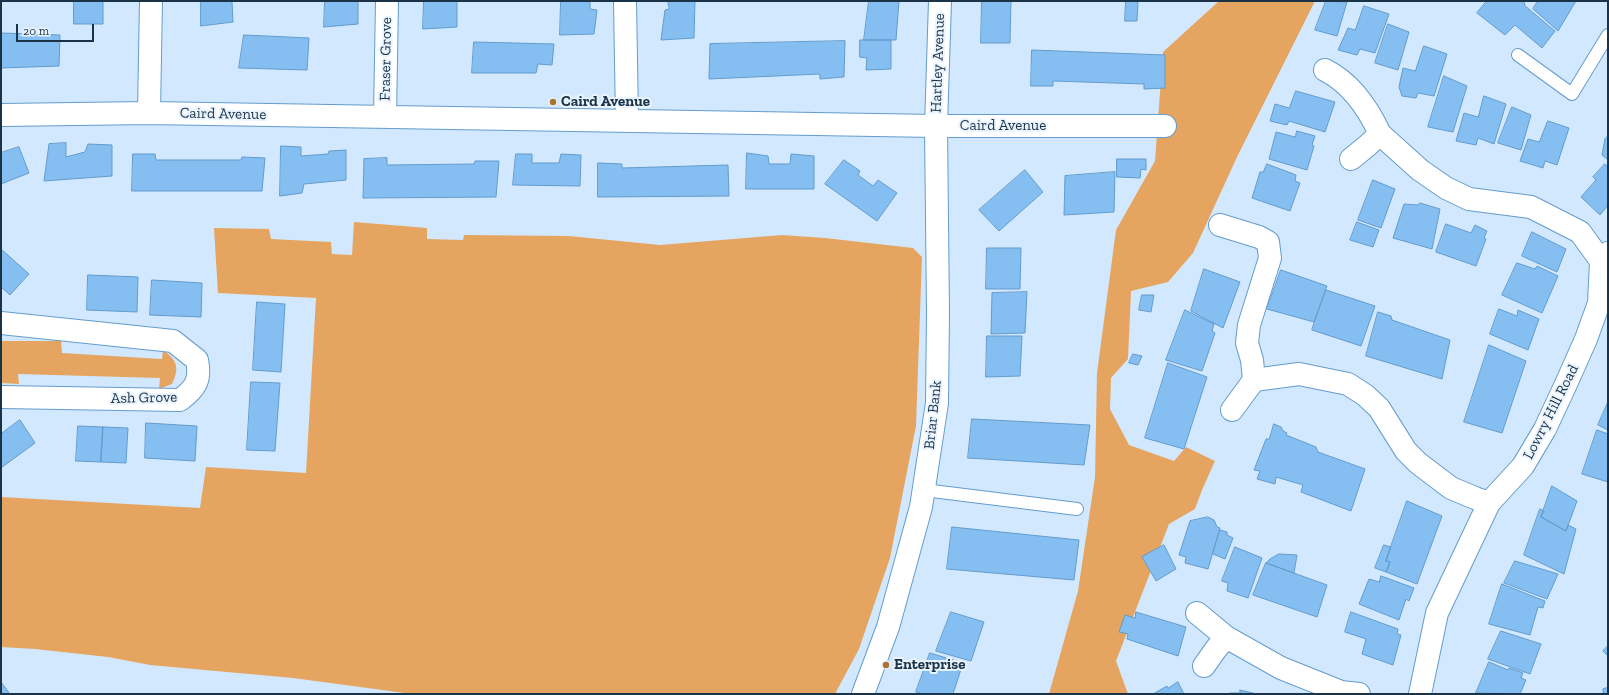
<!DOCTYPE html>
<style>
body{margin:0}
#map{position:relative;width:1609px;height:695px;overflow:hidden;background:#d2e8fe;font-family:"Zilla Slab",serif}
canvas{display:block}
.frame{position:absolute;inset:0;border:2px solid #1b3347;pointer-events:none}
.scale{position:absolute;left:16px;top:24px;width:78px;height:18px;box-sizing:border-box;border:2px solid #1b3347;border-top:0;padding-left:5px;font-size:12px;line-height:14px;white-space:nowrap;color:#1b3347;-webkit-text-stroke:3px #e9f4ff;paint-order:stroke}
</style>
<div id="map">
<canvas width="1609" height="695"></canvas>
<div class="frame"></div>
<div class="scale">20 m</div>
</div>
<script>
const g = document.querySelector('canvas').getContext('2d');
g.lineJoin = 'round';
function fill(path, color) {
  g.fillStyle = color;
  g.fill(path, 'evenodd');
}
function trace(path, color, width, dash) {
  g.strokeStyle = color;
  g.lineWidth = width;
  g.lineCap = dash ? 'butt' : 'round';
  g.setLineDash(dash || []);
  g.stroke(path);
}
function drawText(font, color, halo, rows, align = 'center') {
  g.font = font + ' "Zilla Slab",serif';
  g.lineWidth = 4;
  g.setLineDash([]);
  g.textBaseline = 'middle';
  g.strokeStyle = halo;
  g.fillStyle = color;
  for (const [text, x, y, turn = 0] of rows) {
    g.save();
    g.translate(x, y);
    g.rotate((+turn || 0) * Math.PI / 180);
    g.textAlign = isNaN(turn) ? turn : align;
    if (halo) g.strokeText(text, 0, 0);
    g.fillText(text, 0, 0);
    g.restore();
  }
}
fill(new Path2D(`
 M1219,1H1315L1237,157L1193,253L1168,282L1131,291L1128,359L1111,378L1110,409L1129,445L1174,461L1186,447L1215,461L1202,490L1195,509L1169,524L1116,661L1128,694H1049L1078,591L1095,477L1097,373L1116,230L1155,161L1163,52Z
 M354,222L427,228V239L463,240L464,235L569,236L660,245L782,235L825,238L913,248L922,257L916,426L890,558L859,649L835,694H412L293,678L150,665L108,657L35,649L1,647V497L200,508L206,467L306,473L316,298L218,293L214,228L269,229L271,239L331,242L332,254L352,255Z
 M1,341H61L62,353L162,359L163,350C177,360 180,368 172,384L159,389L160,378L18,374L19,384L1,383Z`), '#e5a560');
const building = new Path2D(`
 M74,1H103V24H74Z
 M201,1H232L233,22L201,26Z
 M325,1H358V24L324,27Z
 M424,1H457V27L423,29Z
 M561,1H590V9L597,10L594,34L560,35Z
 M668,1H695L694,38L661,40L665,10L669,9Z
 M869,1H899L896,40H864Z
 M982,1H1011L1010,43H981Z
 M1126,1H1138L1137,21H1125Z
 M1326,1L1347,2L1337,36L1315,30Z
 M1487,1H1523L1525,4L1524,5L1555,31L1542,48L1515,25L1505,35L1477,13Z
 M1538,1H1576L1558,31L1533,9Z
 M1364,6L1389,14L1375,53L1360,49L1357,55L1338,50L1348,28L1355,30Z
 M1388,24L1409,32L1398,70L1375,63Z
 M1,33L60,35L59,66L1,68Z
 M244,35L309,38L307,70L239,68Z
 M860,40H891V69L866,70L867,58L860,57Z
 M845,41L844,77L820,79V74L709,79L710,44Z
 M474,42L554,44L552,65L538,64L536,73H472Z
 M1424,46L1447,54L1434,96L1418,93L1416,98L1402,96L1399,87L1403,68L1415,71Z
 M1032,50L1165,55V88L1144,89V84L1053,81V86H1031Z
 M1444,76L1467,86L1453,132L1428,127Z
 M1296,91L1335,102L1325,132L1289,121L1287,125L1270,121L1275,104L1289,108Z
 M1484,96L1506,104L1494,144L1478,138L1476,145L1456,141L1464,113L1478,117Z
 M1512,107L1531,115L1521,150L1498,143Z
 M1548,121L1569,128L1557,165L1545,161L1543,168L1520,161L1528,139L1539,142Z
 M1297,131L1315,136L1312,145L1314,146L1307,170L1269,159L1276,132L1295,137Z
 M1608,136V160L1602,155L1605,139Z
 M66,143V157L85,152L88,144L112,145V176L44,181L49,144Z
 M281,146L301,147V156L328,154L329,151L346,150V180L304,184L302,193L280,196Z
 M19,147L29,173L1,184V153Z
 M747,153L768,156L769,164H790L791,154L814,156V189H746Z
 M133,154H155L156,160H241L242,157L265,158L262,191H132Z
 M516,154H532V163H559L561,154L581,155L580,186L513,185Z
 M387,158V165L474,164L475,161H499L496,197L363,198L364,159Z
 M1117,159H1146V170L1141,169L1140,178L1117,177Z
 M844,160L860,171L858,175L873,186L878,180L897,193L877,221L825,184Z
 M598,163L622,164V168L728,165L729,196L598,197Z
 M1267,164L1296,175L1295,181L1300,183L1290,211L1252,198L1260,172H1263Z
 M1605,164L1608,167V205L1600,215L1581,197L1596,180L1593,177Z
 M1025,170L1043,192L999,231L979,210Z
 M1115,172L1114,212L1064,215L1065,176Z
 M1373,180L1395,189L1381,228L1358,220Z
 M1420,203L1440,209L1432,249L1393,238L1404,204L1418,205Z
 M1357,222L1379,230L1373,247L1350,240Z
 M1446,224L1471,233L1475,225L1487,231L1484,238L1486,239L1476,266L1436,252Z
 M1532,232L1566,249L1557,272L1522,256Z
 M987,248H1021L1020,289H986Z
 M1,249L29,274L10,295L1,287Z
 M1517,263L1535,269L1537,266L1558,276L1542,313L1502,295Z
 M1204,269L1240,282L1223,328L1191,311Z
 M1281,270L1327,286L1314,322L1267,309Z
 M88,275L138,277L137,312L87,310Z
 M152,280L202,283L201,317L150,315Z
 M1326,290L1375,306L1361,346L1312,330Z
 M1027,292L1025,333L991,334L992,293Z
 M1142,295H1154L1151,312L1139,310Z
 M257,302L285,304L281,372L253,370Z
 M1499,309L1517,316L1518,310L1539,319L1528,350L1490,334Z
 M1185,310L1214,324L1212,331L1215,333L1202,371L1166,360Z
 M1378,312L1391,316L1392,320L1450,340L1442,379L1366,356Z
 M987,336H1022L1020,376L986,377Z
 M1489,345L1526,361L1502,433L1464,422Z
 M1133,354L1142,356L1138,365L1129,363Z
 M1168,363L1207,377L1184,449L1145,438Z
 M251,382L280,383L275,451L247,450Z
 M1608,402V430L1598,425Z
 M972,419L1090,425L1084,465L968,458Z
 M20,420L35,443L1,468V434Z
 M146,423L197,426L195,461L145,458Z
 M1274,424L1281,427L1283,431L1287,433L1286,435L1316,447L1318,452L1365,469L1351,511L1301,492L1303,485L1276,477L1275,484L1257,479L1260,471L1254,470L1266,439H1269Z
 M78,426L103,427L101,462L76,461Z
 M103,427L128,428L126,463L101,462Z
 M1597,430L1608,434V482L1582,474Z
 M1552,486L1577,501L1566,531L1541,517Z
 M1407,501L1442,516L1417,584L1386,572L1390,562L1386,561Z
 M1540,509L1544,511L1541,517L1566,531L1568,525L1576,529L1564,574L1524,555Z
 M1208,517L1214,520L1217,527L1220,528L1208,569L1185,563L1186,557L1179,555L1190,521Z
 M952,527L1079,540L1074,580L947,569Z
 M1220,530L1227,532V535L1233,538L1225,559L1213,554Z
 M1164,545L1176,569L1156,581L1142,557Z
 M1384,545L1391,547L1386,561L1390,562L1386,572L1375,568Z
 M1235,547L1262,558L1248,598L1227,591L1228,583L1222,581Z
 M1279,554L1297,555L1294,573L1266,563L1270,559Z
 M1515,561L1558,574L1547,599L1504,583Z
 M1266,563L1327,585L1317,617L1253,595Z
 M1381,576L1414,588L1409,601L1406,599L1399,620L1359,604L1369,579L1379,582Z
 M1502,584L1545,601L1543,608L1538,607L1530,635L1489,624Z
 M951,612L984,622L971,661L936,651Z
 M1136,612L1186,627L1178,656L1127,639L1128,634L1119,632L1125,615L1135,618Z
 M1351,612L1398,629L1397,634L1401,635L1393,665L1362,654L1366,639L1345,632Z
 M1501,631L1541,644L1530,674L1488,659Z
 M1608,646V656L1603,651Z
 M930,653L963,663L953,694H922L916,692Z
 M1489,662L1508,670L1509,668L1523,673L1521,678L1526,680L1520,694L1476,693Z
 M1,682L10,694H1Z
 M1178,682L1184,694H1153L1167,686L1168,688Z
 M1608,688V694H1603V689Z
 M1240,690L1257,694H1230V693H1240Z`);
fill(building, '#85bef1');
trace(building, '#639bcc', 1);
const lane = new Path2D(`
 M1518,55L1572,94L1608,35
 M924,490L1077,509`);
const street = new Path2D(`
 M625,1L627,120
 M1325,70C1351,83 1368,108 1380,134
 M149,113L151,1
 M1,115L149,113L936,126H1165
 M385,117L387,1
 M1351,159L1367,146L1380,134L1420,170L1446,188L1469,199L1531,207L1580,232L1601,261
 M1220,225L1259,237L1268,242L1270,258L1249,325L1247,343L1252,360L1254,380L1299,374L1348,384L1365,395L1379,408L1406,451L1418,463L1451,488L1475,498L1489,503
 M1,323L173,341L197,360C201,380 196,388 180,400L1,397
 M1232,410L1254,380
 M1197,613L1226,637L1281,668L1341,692L1359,694
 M1204,666L1216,649L1226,637
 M1420,694L1437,613L1489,503L1523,466L1545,429L1566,384L1586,339L1599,303L1601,261L1608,253`);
const secondary = new Path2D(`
 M863,694L888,627L921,507L937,403L938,313L936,126L940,1`);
trace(lane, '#649ccd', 14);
trace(street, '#649ccd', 24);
trace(secondary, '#649ccd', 24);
trace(lane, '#fff', 12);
trace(street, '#fff', 22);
trace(secondary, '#fff', 22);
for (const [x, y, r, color] of [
 [553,102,4,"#ab7231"],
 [886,665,4,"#ab7231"]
]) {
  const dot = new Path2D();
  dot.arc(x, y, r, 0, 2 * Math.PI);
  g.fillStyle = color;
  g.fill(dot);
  trace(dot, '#e9f4ff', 1.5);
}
drawText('15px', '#1b3347', '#e9f4ff', [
 ["Fraser Grove",386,59,-89],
 ["Hartley Avenue",938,63,-88],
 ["Caird Avenue",223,114,1],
 ["Caird Avenue",1003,126],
 ["Ash Grove",144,398,-1],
 ["Lowry Hill Road",1551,412,-63],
 ["Briar Bank",933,415,-84]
]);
drawText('bold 15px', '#1b3347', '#e9f4ff', [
 ["Caird Avenue",561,102],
 ["Enterprise",894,665]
], 'left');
</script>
